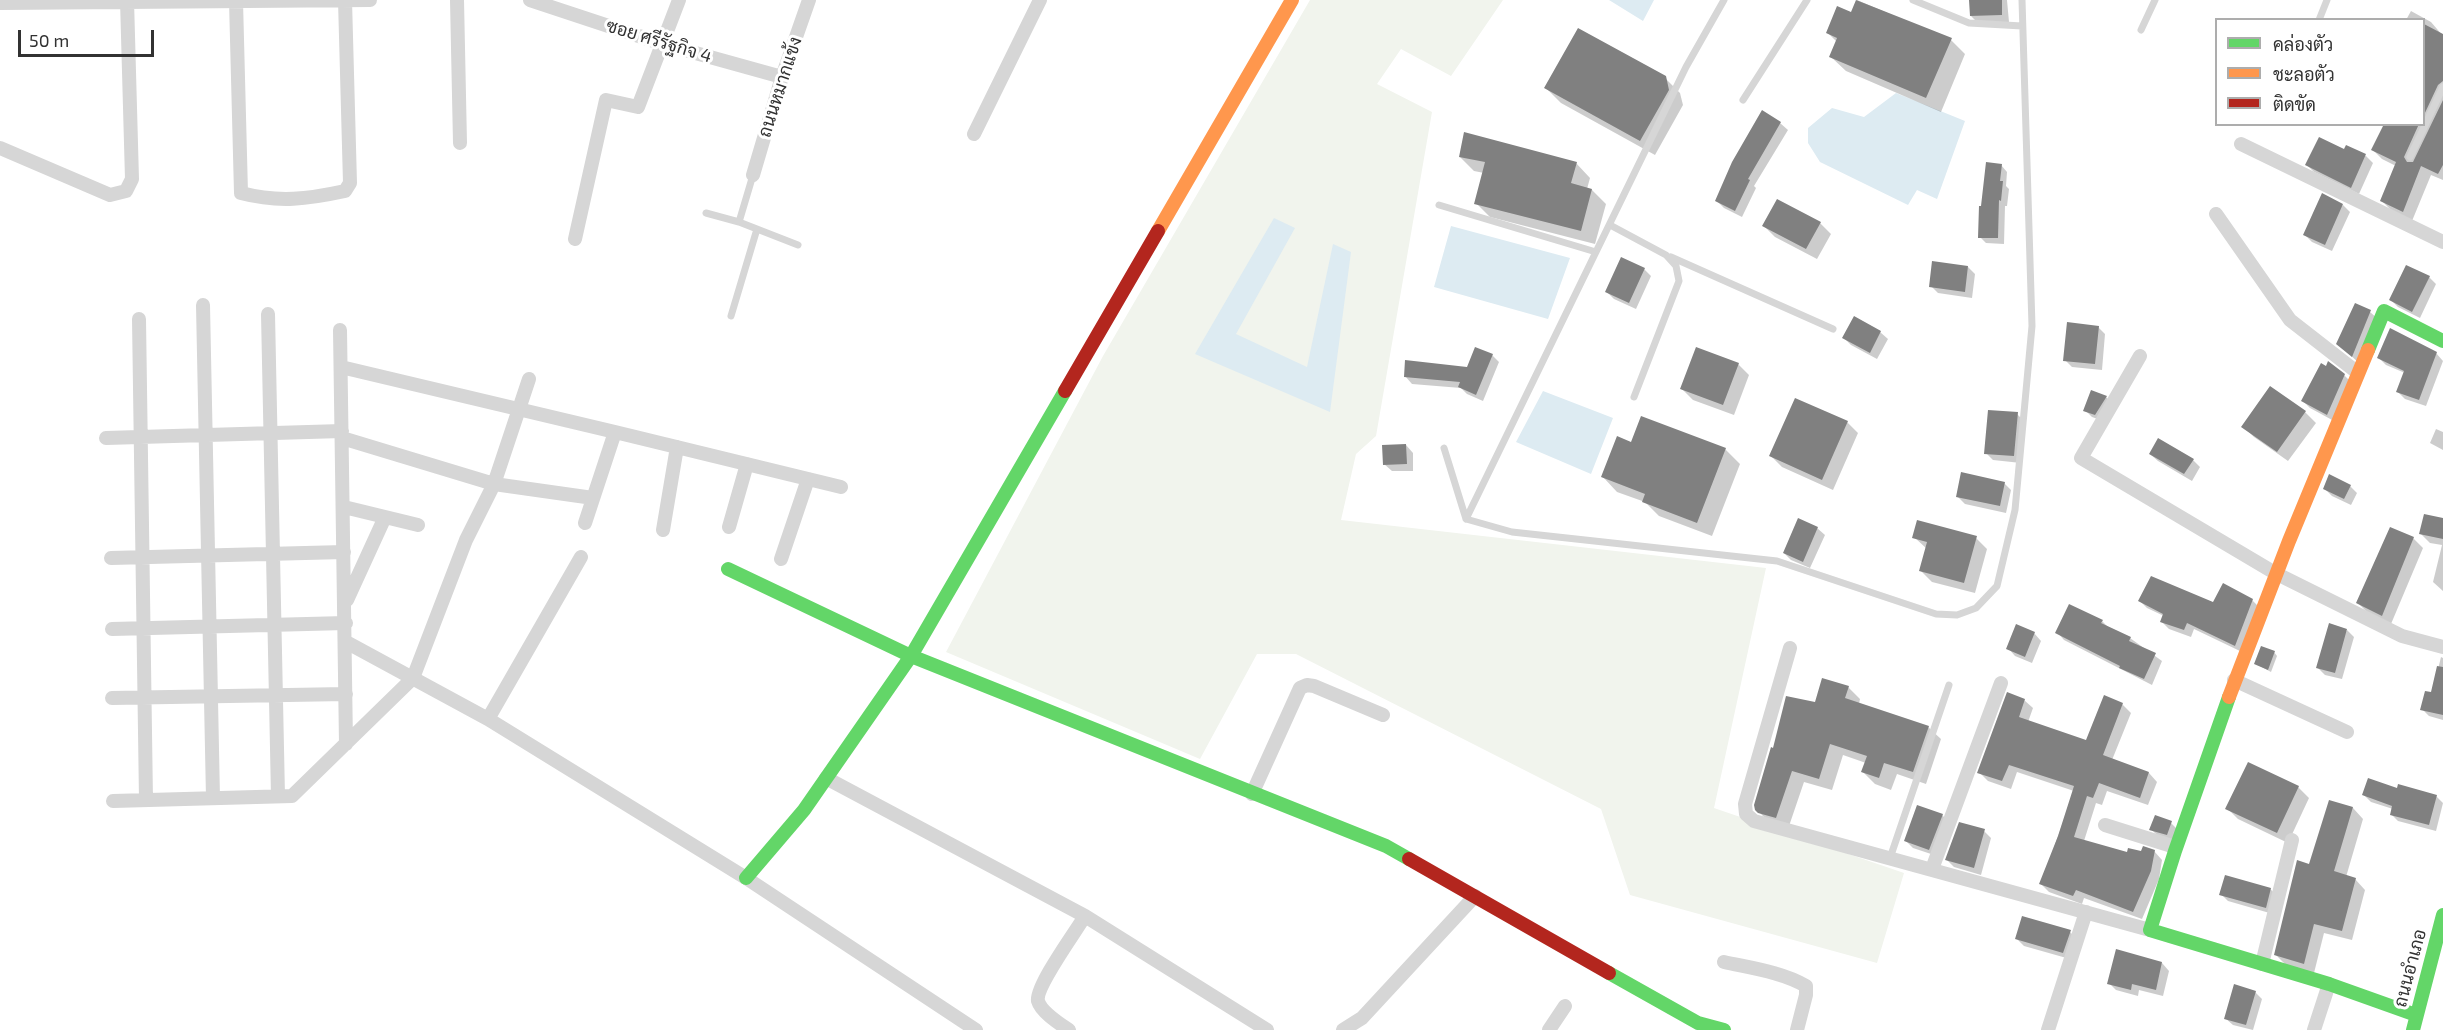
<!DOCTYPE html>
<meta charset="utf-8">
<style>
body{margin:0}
#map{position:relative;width:2443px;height:1030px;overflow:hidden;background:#fff;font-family:"Exo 2",Sarabun,sans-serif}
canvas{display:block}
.legend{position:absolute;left:2215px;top:18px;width:210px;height:108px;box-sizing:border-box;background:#fff;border:2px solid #adadad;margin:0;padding:8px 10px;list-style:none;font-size:18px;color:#323232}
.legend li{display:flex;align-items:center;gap:12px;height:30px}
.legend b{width:30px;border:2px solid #adadad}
.scale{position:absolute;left:18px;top:30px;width:136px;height:27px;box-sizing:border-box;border:3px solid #323232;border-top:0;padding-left:8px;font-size:18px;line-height:21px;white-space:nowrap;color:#323232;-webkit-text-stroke:4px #fff;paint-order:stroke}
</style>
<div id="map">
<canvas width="2443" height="1030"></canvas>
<ul class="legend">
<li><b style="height:8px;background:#63d668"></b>คล่องตัว</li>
<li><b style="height:8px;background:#ff974d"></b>ชะลอตัว</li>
<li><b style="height:8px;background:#b3261e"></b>ติดขัด</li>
</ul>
<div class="scale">50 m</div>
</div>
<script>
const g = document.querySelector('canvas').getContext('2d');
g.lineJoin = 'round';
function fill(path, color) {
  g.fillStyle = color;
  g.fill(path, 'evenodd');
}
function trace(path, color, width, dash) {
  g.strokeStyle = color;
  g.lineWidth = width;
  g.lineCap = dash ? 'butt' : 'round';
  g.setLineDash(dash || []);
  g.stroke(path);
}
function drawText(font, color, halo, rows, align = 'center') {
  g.font = font + ' "Exo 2",Sarabun,sans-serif';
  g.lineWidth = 6;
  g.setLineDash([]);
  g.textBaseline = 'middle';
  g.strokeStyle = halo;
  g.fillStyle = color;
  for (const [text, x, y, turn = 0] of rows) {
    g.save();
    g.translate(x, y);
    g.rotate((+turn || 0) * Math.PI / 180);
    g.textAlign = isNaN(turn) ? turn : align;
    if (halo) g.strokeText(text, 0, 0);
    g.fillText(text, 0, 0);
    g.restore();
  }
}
fill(new Path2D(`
 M1310,0H1503L1451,76L1401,49L1377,84L1432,112L1376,436L1356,454L1341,520L1766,568L1714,808L1904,873L1877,963L1630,895L1601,809L1296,654H1257L1200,759L946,652L1103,356Z`), '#f1f4ed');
fill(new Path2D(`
 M1609,0H1654L1643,21Z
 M1896,93L1965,121L1937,199L1917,190L1908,205L1820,162L1808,143V128L1832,108L1864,117Z
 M1274,218L1295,228L1236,334L1307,367L1333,244L1351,252L1330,412L1195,354Z
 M1451,226L1570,258L1548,319L1434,287Z
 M1543,391L1613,418L1591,474L1516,442Z`), '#ddebf2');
fill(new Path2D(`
 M1857,0L1951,40L1965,54L1941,112L1846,71L1831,57L1837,42L1827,32L1852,14Z
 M1971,0H2007L2009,22L1978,23L1971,16Z
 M2411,11L2431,22L2443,36V180L2431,175L2412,221L2391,210L2382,201L2396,166L2382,159L2373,150L2385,124H2424V20H2406Z
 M1665,78L1680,93L1683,105L1655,155L1561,103L1546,88Z
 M1780,123L1788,130L1754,186L1756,188L1742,217L1724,208L1717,201Z
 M2347,147L2366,156L2373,163L2359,194L2314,172L2307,165L2345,151Z
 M1460,157L1576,163L1590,178L1587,189L1592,190L1606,204L1595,244L1490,217L1476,203L1484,173L1474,171Z
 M2001,165L2007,172L2006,186L2009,189L2007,206H2005L2004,244L1986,243L1980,237Z
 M2343,205L2350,212L2332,251L2312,242L2305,235Z
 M1820,223L1831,234L1817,259L1775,237L1764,226Z
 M1968,267L1975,274L1972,298L1938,293L1931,286Z
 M1644,269L1651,276L1636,309L1614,299L1607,292Z
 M2429,277L2436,284L2420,318L2398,307L2391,300Z
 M2356,305L2370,312L2378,319L2359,363L2338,344Z
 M1854,319L1880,332L1888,339L1877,359L1851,345L1844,338Z
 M2098,327L2105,334L2102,370L2072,367L2065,360Z
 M2436,353L2443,361L2426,406L2405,399L2398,392L2405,373L2386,365L2379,358Z
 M1492,355L1499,362L1483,401L1467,394L1461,388L1412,384L1405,376L1468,368Z
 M1738,364L1749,375L1734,415L1693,400L1682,389Z
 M2344,375L2351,382L2334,421L2310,408L2303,401Z
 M2106,397L2113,404L2103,421L2092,417L2085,410Z
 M2305,412L2316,423L2288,461L2254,437L2243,426Z
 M2017,414L2024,421L2021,463L1993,460L1986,453Z
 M1847,422L1858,433L1833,490L1782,467L1771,456Z
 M2436,429L2443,432V450L2430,443Z
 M1631,444L1725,449L1740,464L1712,536L1659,516L1645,502L1617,492L1603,477Z
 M1406,445L1413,453V471H1392L1384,464Z
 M2150,454L2193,460L2200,467L2192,481L2158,461Z
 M2004,483L2011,490L2006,513L1965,504L1958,497Z
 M2350,486L2357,493L2351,505L2332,496L2325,489Z
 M2443,520V591L2433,582L2442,545L2430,543L2421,534Z
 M1817,528L1825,535L1810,568L1791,560L1784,553Z
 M1914,537L1976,538L1987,549L1975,593L1932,582L1921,571L1927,549Z
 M2413,538L2423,548L2391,624L2368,613L2358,603Z
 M2252,600L2259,607L2242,652L2194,629L2191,637L2169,629L2162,622L2164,616L2147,608L2140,601L2214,604Z
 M2102,621L2109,628L2130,638L2162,661L2152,685L2064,640L2057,632Z
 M2347,630L2354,637L2342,679L2325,675L2318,668Z
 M2034,633L2041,641L2032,663L2015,656L2008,648Z
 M2274,652L2277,656L2271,672L2256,664Z
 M2441,657L2443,658V720L2429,716L2422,709L2432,694Z
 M1848,687L1860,699L1859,704L1928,727L1941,739L1926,784L1897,774L1891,790L1875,784L1863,772L1866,763L1843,755L1832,790L1804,782L1788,829L1772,825L1756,809L1816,704Z
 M2024,700L2033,708L2028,722L2087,742L2122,704L2131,713L2112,760L2149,773L2157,782L2148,805L2107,791L2102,805L2096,803L2084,841L2128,854L2154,851L2162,860L2159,879L2142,919L2084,898L2082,904L2049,892L2041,884L2074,791L2017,772L2011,789L1988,781L1979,772Z
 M2298,787L2309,798L2288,843L2238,819L2227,808Z
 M2398,790L2436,796L2443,803L2436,831L2398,821L2391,814L2393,809L2371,802L2364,795Z
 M2330,801L2353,808L2363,819L2346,877L2355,879L2365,890L2352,940L2324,933L2314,973L2286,965L2275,954L2310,866Z
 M1942,815L1949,822L1937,856L1913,848L1906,841Z
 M2171,823L2178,830L2174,841L2158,836L2151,829Z
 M1984,831L1991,838L1981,875L1954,867L1947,860Z
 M2270,889L2278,896L2273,914L2228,901L2221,894Z
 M2070,932L2077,939L2070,959L2024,946L2017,939Z
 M2162,963L2169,971L2163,996L2139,990L2138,996L2116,990L2109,983Z
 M2255,992L2262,999L2253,1030L2233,1025L2225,1018Z`), '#0003');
fill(new Path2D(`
 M1856,0L1952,38L1926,98L1829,57L1837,38L1826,33L1837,6L1851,12Z
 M1969,0H2002V15L1970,16Z
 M2424,24L2443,34V81L2438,85L2424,115Z
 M1578,28L1666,76L1669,90L1640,141L1544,88Z
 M2443,100V165L2438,174L2421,166L2403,212L2380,201L2396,162L2371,150L2384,124H2419L2404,157L2407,162H2413Z
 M1762,110L1781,122L1748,179L1750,180L1735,211L1715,201L1732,162Z
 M1464,132L1577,162L1571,183L1592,189L1581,231L1474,204L1485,162L1459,157Z
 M2319,137L2344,149L2346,145L2366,154L2351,188L2305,165Z
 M1986,162L2002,164L2000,181H2003L2001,201L1999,200L1998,238H1978L1979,206H1981Z
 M2322,193L2343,204L2325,245L2303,235Z
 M1777,199L1821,222L1806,249L1762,226Z
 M1621,257L1645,268L1629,303L1605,292Z
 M1932,261L1968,266L1965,292L1929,287Z
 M2406,265L2430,276L2412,312L2389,300Z
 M2355,303L2371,310L2352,357L2336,344Z
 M1854,316L1881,331L1870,353L1842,338Z
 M2067,322L2099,326L2095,364L2063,361Z
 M2390,328L2437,352L2419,400L2396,392L2404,371L2377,358Z
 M1475,347L1493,354L1476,395L1458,387L1460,382L1404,377L1405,360L1467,367Z
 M1696,347L1739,363L1723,405L1680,389Z
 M2328,361L2345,374L2327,415L2301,401L2321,363L2326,366Z
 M2270,386L2306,411L2277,452L2241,427Z
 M2091,390L2107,396L2095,415L2083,411Z
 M1795,398L1848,421L1822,480L1769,456Z
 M1988,410L2018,412L2014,456L1984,454Z
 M1641,416L1726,448L1697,523L1642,502L1645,494L1601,477L1617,436L1631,442Z
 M2158,438L2194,459L2184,474L2149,454Z
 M1406,444L1407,464L1383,465L1382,445Z
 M1961,472L2005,482L2000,506L1956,497Z
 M2329,474L2351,485L2344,499L2323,489Z
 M2424,514L2443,518V539L2419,534Z
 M1798,518L1818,527L1803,562L1783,553Z
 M1917,520L1977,536L1964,583L1919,571L1927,542L1912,538Z
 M2390,527L2414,537L2382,616L2356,603Z
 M2151,576L2213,602L2223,583L2253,599L2235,646L2187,623L2184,630L2160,622L2163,614L2138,601Z
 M2069,604L2103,620L2101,623L2131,637L2129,641L2156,653L2144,679L2119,668L2120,666L2055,633Z
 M2329,623L2347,629L2335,673L2316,668Z
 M2016,624L2035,632L2025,657L2006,649Z
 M2261,646L2275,651L2268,670L2254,664Z
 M2437,666L2443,667V715L2420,710L2425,691L2431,692Z
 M1822,678L1849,686L1845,698L1929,726L1913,772L1884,763L1879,778L1861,772L1867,756L1830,744L1819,779L1792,771L1776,818L1758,813L1755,810L1754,805L1771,747L1773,748L1786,696L1815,702Z
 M2007,692L2025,699L2019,717L2086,740L2104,695L2123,703L2103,755L2149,772L2140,798L2099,783L2093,798L2087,796L2074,837L2127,852L2128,848L2141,851L2143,846L2155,850L2151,871L2133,912L2076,890L2073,896L2039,884L2058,836L2074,786L2009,765L2002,781L1977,773Z
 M2248,762L2299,786L2277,833L2225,809Z
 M2368,778L2397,788L2398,784L2437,795L2429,825L2390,815L2392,806L2362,795Z
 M2329,800L2353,807L2334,871L2356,878L2342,931L2314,924L2304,964L2274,955L2297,860L2309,864Z
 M1917,805L1943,814L1929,850L1904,841Z
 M2155,815L2172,821L2167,835L2149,830Z
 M1959,822L1985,829L1974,868L1945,860Z
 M2225,875L2271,888L2266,908L2219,895Z
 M2022,916L2071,930L2063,953L2015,939Z
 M2116,949L2162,962L2156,990L2132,984L2131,990L2107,984Z
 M2234,984L2256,991L2246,1025L2224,1019Z`), '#808080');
trace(new Path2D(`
 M1913,0L1969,23L2022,26
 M2319,20L2327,0
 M2141,30L2155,0
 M1743,100L1807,0
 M2410,157L2443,87
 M1439,205L1596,252
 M706,213L739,222L798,245
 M739,222L753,175
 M1610,225L1666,255L1676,266L1679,281L1634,397
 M1671,257L1833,329
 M731,316L757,229
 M1444,448L1466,519L1512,532L1777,561L1936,614L1957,615L1976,608L1997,586L2015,510L2032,326L2022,0
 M1466,519L1686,67L1724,0
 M1890,858L1949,685`), '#d6d6d6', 7);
trace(new Path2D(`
 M457,0L460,143
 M530,0L663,44L782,77
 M236,1L241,193C279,203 308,199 345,191L350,183L345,0
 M0,3L370,0
 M974,134L1040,0
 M2241,144L2443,242
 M0,148L110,195L126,191L132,179L127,0
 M753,175L782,77L809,0
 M2216,214L2290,320L2358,373
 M575,239L606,100L638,107L679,0
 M203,305L213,798
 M268,314L278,796
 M139,319L146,800
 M340,330L346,744
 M2140,356L2081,458L2275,573L2402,636L2443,647
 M341,367L615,432L585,523
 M615,432L841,487
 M106,438L342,431
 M342,438L494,484L593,498
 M344,507L418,525
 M729,527L747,464
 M663,530L677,447
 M581,557L488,719L746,878L976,1030
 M111,558L344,552
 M781,559L808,479
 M347,600L385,517
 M112,629L346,623
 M346,642L488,719
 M1790,648L1745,804L1746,814L1754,821L2150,930
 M2234,680L2347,732
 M112,698L346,694
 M826,778L1085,916L1267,1030
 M1252,794L1300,688L1307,685L1314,686L1383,715
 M113,801L292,796L413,678L466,540L494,484L529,379
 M2105,825L2175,847
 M1932,869L2001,683
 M1724,962C1751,968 1782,972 1806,986V995L1797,1030
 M2262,964L2292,840
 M1069,1030C1060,1024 1041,1012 1038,1001C1035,987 1076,931 1085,916
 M1343,1030L1362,1018L1475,896
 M1549,1030L1565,1006
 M2048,1030L2086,912
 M2314,1030L2329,984`), '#d6d6d6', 14);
trace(new Path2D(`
 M2368,350L2384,311L2443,341
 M728,569L911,656L1386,846L1409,859
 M2229,697L2175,851L2150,930L2329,984L2416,1015
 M746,878L804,810L911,656L1065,391
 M1609,973L1698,1023L1724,1030
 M2413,1030L2443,915`), '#63d668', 14);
trace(new Path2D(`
 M1158,231L1292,0
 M2229,697L2289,541L2368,350`), '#ff974d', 14);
trace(new Path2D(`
 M1065,391L1158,231
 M1409,859L1609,973`), '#b3261e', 14);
drawText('18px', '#323232', '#fff', [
 ["ซอย ศรีรัฐกิจ 4",659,41,17],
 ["ถนนหมากแข้ง",780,87,-72],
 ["ถนนอำเภอ",2410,968,-75]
]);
</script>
